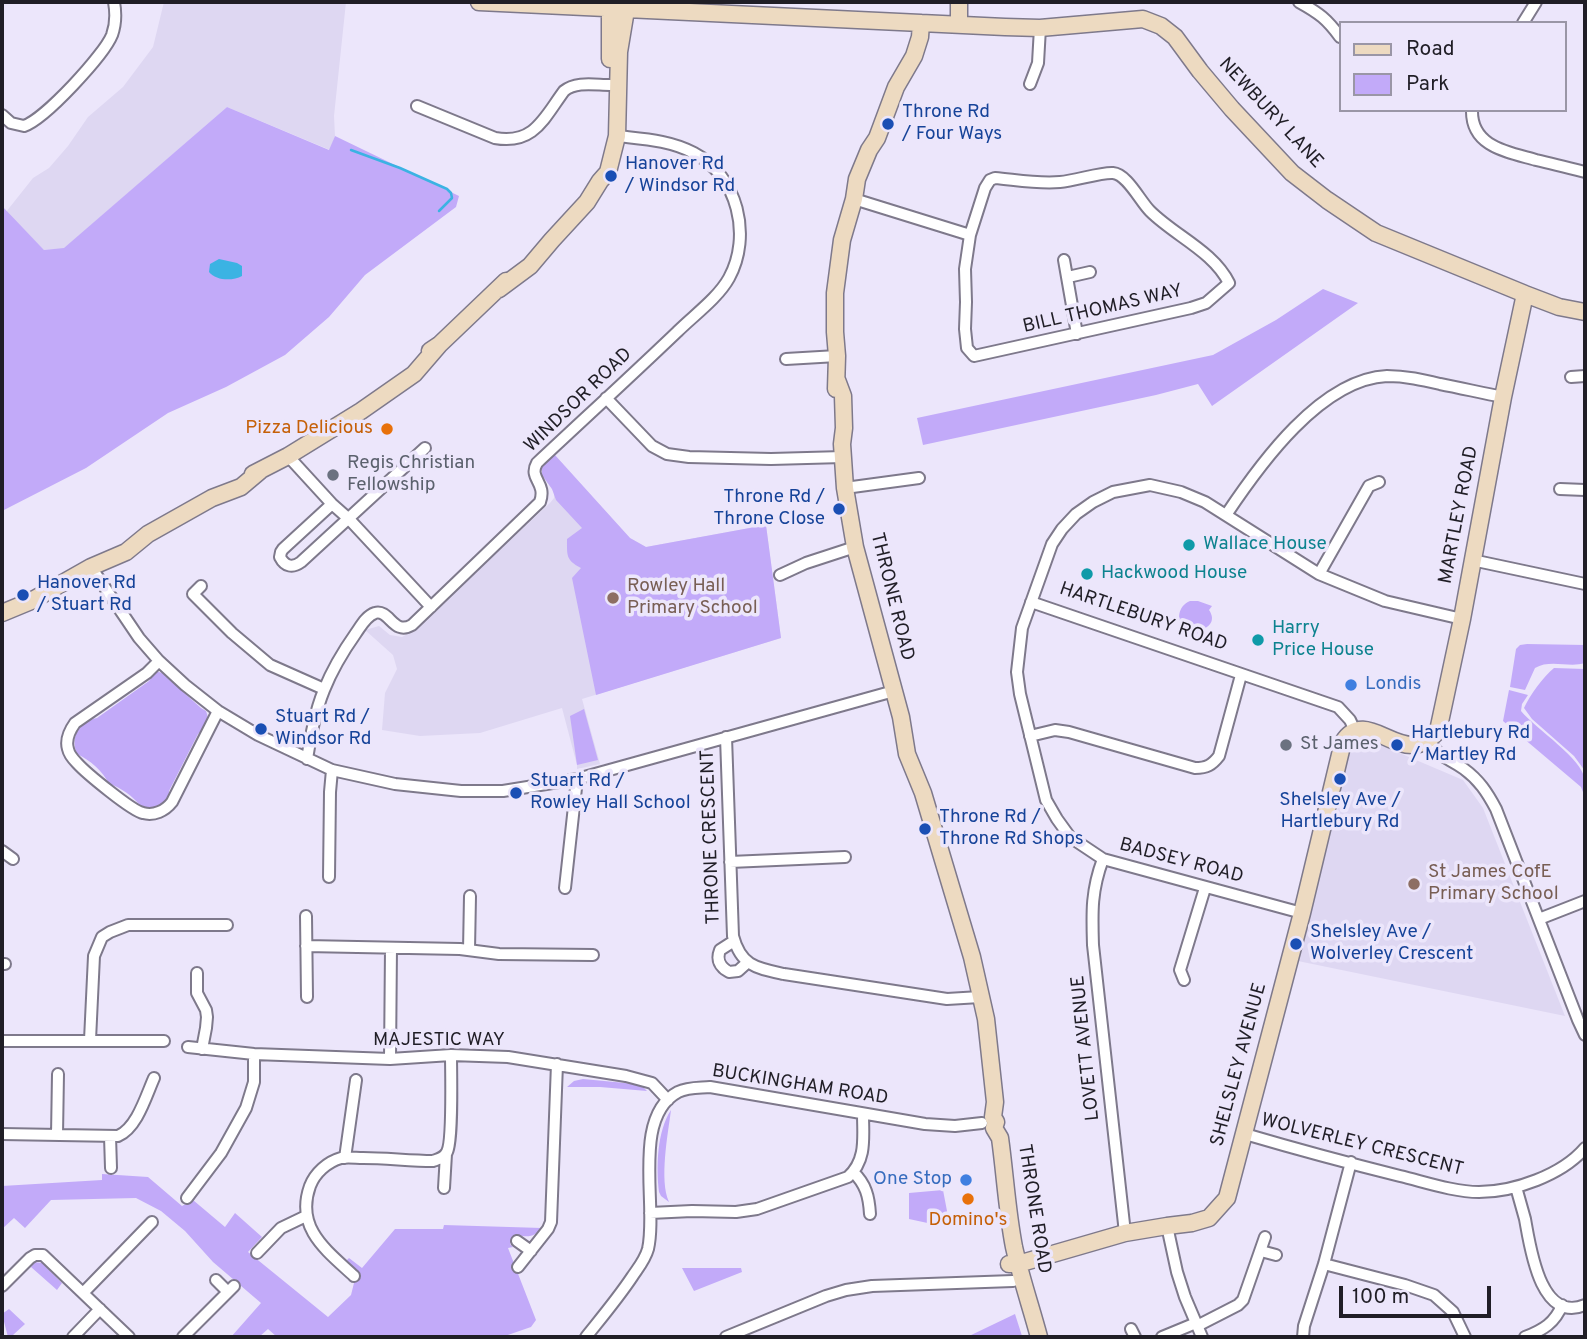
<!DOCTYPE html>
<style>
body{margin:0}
#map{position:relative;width:1587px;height:1339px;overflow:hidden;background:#ece6fb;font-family:Overpass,sans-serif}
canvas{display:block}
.frame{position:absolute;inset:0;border:4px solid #201e26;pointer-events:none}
.legend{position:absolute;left:1339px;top:21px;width:228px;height:91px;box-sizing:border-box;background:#ece6fb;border:2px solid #9a96a6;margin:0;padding:9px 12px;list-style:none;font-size:21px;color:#201e26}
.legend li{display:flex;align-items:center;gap:14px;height:35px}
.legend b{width:35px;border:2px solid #9a96a6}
.scale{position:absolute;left:1339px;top:1286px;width:152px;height:32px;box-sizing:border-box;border:4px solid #201e26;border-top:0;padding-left:9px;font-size:21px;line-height:24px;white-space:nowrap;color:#201e26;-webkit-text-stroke:5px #ece6fb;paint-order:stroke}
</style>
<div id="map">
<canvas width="1587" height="1339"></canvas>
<div class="frame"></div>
<ul class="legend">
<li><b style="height:9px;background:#eddac1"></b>Road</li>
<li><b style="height:19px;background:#c2aaf9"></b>Park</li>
</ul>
<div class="scale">100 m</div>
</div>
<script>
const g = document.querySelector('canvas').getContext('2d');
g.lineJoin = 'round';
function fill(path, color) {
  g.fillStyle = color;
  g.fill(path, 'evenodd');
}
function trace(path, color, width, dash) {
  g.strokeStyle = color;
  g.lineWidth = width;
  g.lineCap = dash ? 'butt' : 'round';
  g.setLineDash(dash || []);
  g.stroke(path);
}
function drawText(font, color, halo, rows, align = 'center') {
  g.font = font + ' Overpass,sans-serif';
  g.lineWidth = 7;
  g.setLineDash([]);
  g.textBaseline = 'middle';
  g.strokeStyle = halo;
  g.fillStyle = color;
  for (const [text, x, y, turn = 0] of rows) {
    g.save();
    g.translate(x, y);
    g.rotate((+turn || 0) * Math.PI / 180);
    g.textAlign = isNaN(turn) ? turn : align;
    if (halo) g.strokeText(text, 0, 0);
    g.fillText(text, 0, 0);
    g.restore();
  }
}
fill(new Path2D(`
 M164,2H346L334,116L335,136L330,150L227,107L64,249L44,250L6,212L33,178L49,168L68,146L88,117L123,87L153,47Z
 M554,454L630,538L646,547L766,525L781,638L582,699L600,764L577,769V765L562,708L480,733L420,736L382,730L385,693L397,669L393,655L365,630L379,626L390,635L402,637L415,630L550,503L554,498V492L542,475L541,470Z
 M1369,740L1463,780L1483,808L1565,1016L1293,960L1352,745Z`), '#ded7f2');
fill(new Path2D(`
 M227,107L329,150L335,136L459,196L456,207L365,275L329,317L285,355L226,387L168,413L86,468L2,511V206L44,250L64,248Z
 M1323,289L1358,303L1212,406L1198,384L1156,395L923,445L917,418L1213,355L1276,320Z
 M554,454L630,538L646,547L766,525L781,638L596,695L572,578L581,568C566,560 567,556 567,539L582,528L556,500L552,489L542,475V466Z
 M1190,601H1198L1212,606L1209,610C1216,620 1210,628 1199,630L1197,634C1196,633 1187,630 1186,629C1175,621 1178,606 1190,601Z
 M1527,644L1585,645V663C1569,668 1550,659 1535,668L1525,690L1510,687L1516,649L1520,645Z
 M1554,668L1585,669V771L1574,756L1532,719L1524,708C1530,695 1543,677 1554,668Z
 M156,671L162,673L201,708L206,711C210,721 207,727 198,734L169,791V800L156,809L143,810C137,799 121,787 109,784C103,771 90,760 77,754C70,736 79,722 97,718L149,681Z
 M1509,690L1528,695L1522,704L1521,711C1537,730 1582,758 1585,780C1586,785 1585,792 1585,797L1581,787L1503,721Z
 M584,709L598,760L577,765L570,716Z
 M583,1079L636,1084L643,1087L647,1091L600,1087H567L574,1081Z
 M671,1110C668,1134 659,1180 669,1202L661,1196L659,1192C656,1167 657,1131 671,1110Z
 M102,1174L148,1177L182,1206L193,1200L225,1227L235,1213L262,1237L248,1252L328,1317L351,1295L354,1283L359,1274L345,1262L349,1258L362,1268L395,1229H443L444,1225L542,1228C535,1236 529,1238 518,1235L510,1244L513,1247L508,1248L536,1320L531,1327L502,1337H277L268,1329L259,1337H231L261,1303L213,1262L185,1231L161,1211L136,1198L51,1200L25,1228L14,1218L2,1229V1186L102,1180Z
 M943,1190L947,1211L946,1227L909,1219V1193Z
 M34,1262L42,1263L62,1283L57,1290L31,1267Z
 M682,1268H741L742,1272L694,1291Z
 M9,1309L25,1324L13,1335L8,1337L2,1314Z
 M1015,1314L1022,1336L1018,1337H967Z`), '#c2aaf9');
fill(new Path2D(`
 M219,259L237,263L242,266V276C233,281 216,281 209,272L210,264Z`), '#3bb3e3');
trace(new Path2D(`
 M351,150L400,168L447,189L451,193L452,198L439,211`), '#3bb3e3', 2.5);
const street = new Path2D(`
 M1299,2C1319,13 1327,19 1340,37
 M1523,23L1536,2
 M1030,84L1038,63L1040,28
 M417,106L495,138C534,145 544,118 564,91C576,81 595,85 610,85
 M1472,110C1471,147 1508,152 1536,160C1553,164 1569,168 1585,172
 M2,115L11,123L24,126C45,119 104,55 112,35C116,24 116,13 114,2
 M854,199L970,235L985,188L990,180L995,178C1017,180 1038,184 1060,182C1075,181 1101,172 1113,173C1127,174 1140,201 1150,211C1175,236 1213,251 1229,283L1206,303L1191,308L974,356L967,348L965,329L966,302L965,269L970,235
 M1064,260L1077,334
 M1068,277L1090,272
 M786,359L837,356
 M1571,377L1585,376
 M606,398L652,446L667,454L689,457L771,459L843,457
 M288,456L332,504L349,519L431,607
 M845,488L919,478
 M1560,489L1585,490
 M332,504L283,549L281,552L280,557C285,567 293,568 301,562L425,448
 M1226,515C1260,464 1321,379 1387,376C1406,376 1423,380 1440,384C1461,388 1482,393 1503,397
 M1472,560L1585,584
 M91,567L139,638L159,661L185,685L218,711L258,735L332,770L395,784L461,791H503L577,779L894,691
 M1319,574L1369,486L1379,482
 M780,575L806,563L855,547
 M201,586L193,594L232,633L270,665L324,689
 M1031,602L1338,707L1350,720L1355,731
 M159,661L147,673L75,723C70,730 65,739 68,749C69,754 73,759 77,763C86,773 132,811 143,813C154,816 165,811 172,802L218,711
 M1030,736L1055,730L1069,732L1195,768C1207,768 1212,765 1219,756L1241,675
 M726,737L733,936C741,966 756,968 784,974L947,999L980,997
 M1428,740C1440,759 1448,757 1464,769C1479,780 1487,792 1496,809L1578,1020L1585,1035
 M307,759C311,735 315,712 324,690C332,670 344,650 356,633C361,626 366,616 375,613C390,609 393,636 412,625L540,502C547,482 528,479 537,463C584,419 631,376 677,332C693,316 718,298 729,278C752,236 738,176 694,153C670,140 643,139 617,136
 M2,851L13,859
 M1103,859C1091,891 1092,913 1093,945L1125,1233
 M730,862L845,857
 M329,877L330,792L332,770
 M565,888L577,779
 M1302,913L1103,859L1070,837L1057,819L1046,800L1020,694L1017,672L1022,628L1052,544L1062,529L1076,514L1093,502L1113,492L1150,485L1181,492L1205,502L1319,574L1385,601L1462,619
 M306,916L307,997
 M1539,919L1585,901
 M734,941L720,950C716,960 720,967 729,972L738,971L748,962
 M306,946L460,949L499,954L593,955
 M469,950L470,896
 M2,964H5
 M197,973V993L206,1010L207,1017L206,1028L202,1049
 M1184,980L1180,970L1205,888
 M90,1040L94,956L102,937L110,932L128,925H227
 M2,1041H164
 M188,1047L254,1054L390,1059L451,1055L508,1057L626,1076L652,1083L668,1100
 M390,1059L391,948
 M2,1134L118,1136C137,1128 146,1096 154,1078
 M1245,1134C1296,1149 1348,1163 1400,1176C1425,1182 1454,1192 1479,1192C1514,1192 1562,1175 1585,1148
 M57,1135L58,1074
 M110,1136L111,1168
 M345,1158L356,1080
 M853,1172C866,1184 869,1197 870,1214
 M1516,1187C1519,1198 1522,1208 1525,1219C1530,1246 1540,1324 1585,1305
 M444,1188L446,1154
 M187,1198L221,1153L246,1108L254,1082V1054
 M650,1213L692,1211L736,1212L757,1209L848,1177C867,1160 863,1137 863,1114
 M1167,1226L1177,1272L1185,1297L1202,1337
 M517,1241L531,1251
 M1261,1251L1276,1255
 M257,1253L281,1228L306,1216
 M1324,1264L1405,1285L1434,1295L1453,1312L1465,1337
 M518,1267L548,1229L551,1222L557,1064
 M354,1276C326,1250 295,1228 310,1186C315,1173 327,1162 341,1158C348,1157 356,1158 363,1158C386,1158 410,1161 433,1161C439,1159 444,1158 447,1152C453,1141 451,1071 451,1055
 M216,1280L228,1292
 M2,1286L30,1258L35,1255H43L129,1337
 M83,1293L152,1222
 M1197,1326L1238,1305L1243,1300L1265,1237
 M1131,1329L1135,1337
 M73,1337L100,1309
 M183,1337L234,1286
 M586,1337C602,1317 618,1298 632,1277C638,1268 645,1260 648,1249C658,1206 631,1117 678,1092C688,1087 700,1088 710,1087L925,1124L955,1126L982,1123
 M726,1337L826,1296L846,1290L872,1286L1013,1281
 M1162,1337L1196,1323
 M1303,1337L1304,1326L1324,1264L1351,1162
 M1525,1337C1543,1330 1555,1323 1562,1305`);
const secondary = new Path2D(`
 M479,2L1005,27L1040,28L1143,19L1161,26L1175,37L1200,71L1232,109L1292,173L1327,200L1376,233L1525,294L1559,307L1585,312
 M959,25V2
 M610,59V9
 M499,289L530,266L552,240L587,202L600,181L608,172L617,136L619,52L626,10
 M430,351L439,345L506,281
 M837,380L843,396L844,428L842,444L845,488L855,547L901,717L907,754L923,793L972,957L986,1019L995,1102L993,1117L996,1122L994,1128L1000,1138C1005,1174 1007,1211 1014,1247C1021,1278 1031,1307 1039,1337
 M836,389L837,356L835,332V293L842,240L854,199L857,179L869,150L877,138L896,87L914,56L920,37L921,23
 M253,474L288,456L361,411L414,374L439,345
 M2,613L31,601L91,567L126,552L148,534L212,498L241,487L260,471
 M1009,1264H1018L1125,1233L1167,1226L1192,1223L1209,1218L1227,1198L1302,913L1343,742C1362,712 1389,747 1414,745C1424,744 1431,738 1438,731L1462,619L1503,397L1525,294`);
trace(street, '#7e798b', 14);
trace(secondary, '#7e798b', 19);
trace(street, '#fff', 10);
trace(secondary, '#eddac1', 16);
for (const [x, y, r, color] of [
 [888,124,7,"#1a4fb4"],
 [611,176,7,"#1a4fb4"],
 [387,429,7,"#e8710a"],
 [333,475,7,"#6b7280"],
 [839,509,7,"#1a4fb4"],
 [1189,545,7,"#0f9aa8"],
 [1087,574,7,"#0f9aa8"],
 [23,595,7,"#1a4fb4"],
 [613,598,7,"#8d6e63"],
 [1258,640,7,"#0f9aa8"],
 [1351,685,7,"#3f7fe0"],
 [261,729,7,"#1a4fb4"],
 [1286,745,7,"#6b7280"],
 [1397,745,7,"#1a4fb4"],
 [1340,779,7,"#1a4fb4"],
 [516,793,7,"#1a4fb4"],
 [925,829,7,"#1a4fb4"],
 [1414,884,7,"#8d6e63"],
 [1296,944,7,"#1a4fb4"],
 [966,1180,7,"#3f7fe0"],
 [968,1199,7,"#e8710a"]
]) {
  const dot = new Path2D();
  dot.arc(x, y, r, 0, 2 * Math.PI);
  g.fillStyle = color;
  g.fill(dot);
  trace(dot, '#ece6fb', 2.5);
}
drawText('19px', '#164399', '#ece6fb', [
 ["Throne Rd",902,113],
 ["/ Four Ways",902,135],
 ["Hanover Rd",625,165],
 ["/ Windsor Rd",625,187],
 ["Throne Rd /",825,498,"right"],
 ["Throne Close",825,520,"right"],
 ["Hanover Rd",37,584],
 ["/ Stuart Rd",37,606],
 ["Stuart Rd /",275,718],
 ["Windsor Rd",275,740],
 ["Hartlebury Rd",1411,734],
 ["/ Martley Rd",1411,756],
 ["Stuart Rd /",530,782],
 ["Rowley Hall School",530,804],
 ["Shelsley Ave /",1340,801,"center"],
 ["Hartlebury Rd",1340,823,"center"],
 ["Throne Rd /",939,818],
 ["Throne Rd Shops",939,840],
 ["Shelsley Ave /",1310,933],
 ["Wolverley Crescent",1310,955]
], 'left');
drawText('19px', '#201e26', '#ece6fb', [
 ["NEWBURY LANE",1270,114,47],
 ["BILL THOMAS WAY",1103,310,-13],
 ["WINDSOR ROAD",579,401,-44],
 ["MARTLEY ROAD",1460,515,-79],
 ["THRONE ROAD",891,597,76],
 ["HARTLEBURY ROAD",1143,618,19],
 ["THRONE CRESCENT",712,837,-92],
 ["BADSEY ROAD",1181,862,15],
 ["MAJESTIC WAY",439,1041],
 ["LOVETT AVENUE",1087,1048,-96],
 ["SHELSLEY AVENUE",1240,1065,-75],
 ["BUCKINGHAM ROAD",800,1086,9],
 ["WOLVERLEY CRESCENT",1362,1146,14],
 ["THRONE ROAD",1033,1209,81]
]);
drawText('19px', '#c56008', '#ece6fb', [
 ["Pizza Delicious",373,429],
 ["Domino's",968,1221,"center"]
], 'right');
drawText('19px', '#5b616d', '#ece6fb', [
 ["Regis Christian",347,464],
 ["Fellowship",347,486],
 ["St James",1300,745]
], 'left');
drawText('19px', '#0d838f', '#ece6fb', [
 ["Wallace House",1203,545],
 ["Hackwood House",1101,574],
 ["Harry",1272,629],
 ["Price House",1272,651]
], 'left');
drawText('19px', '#785e54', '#ece6fb', [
 ["Rowley Hall",627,587],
 ["Primary School",627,609],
 ["St James CofE",1428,873],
 ["Primary School",1428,895]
], 'left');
drawText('19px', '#366cbe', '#ece6fb', [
 ["Londis",1365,685],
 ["One Stop",952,1180,"right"]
], 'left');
</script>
